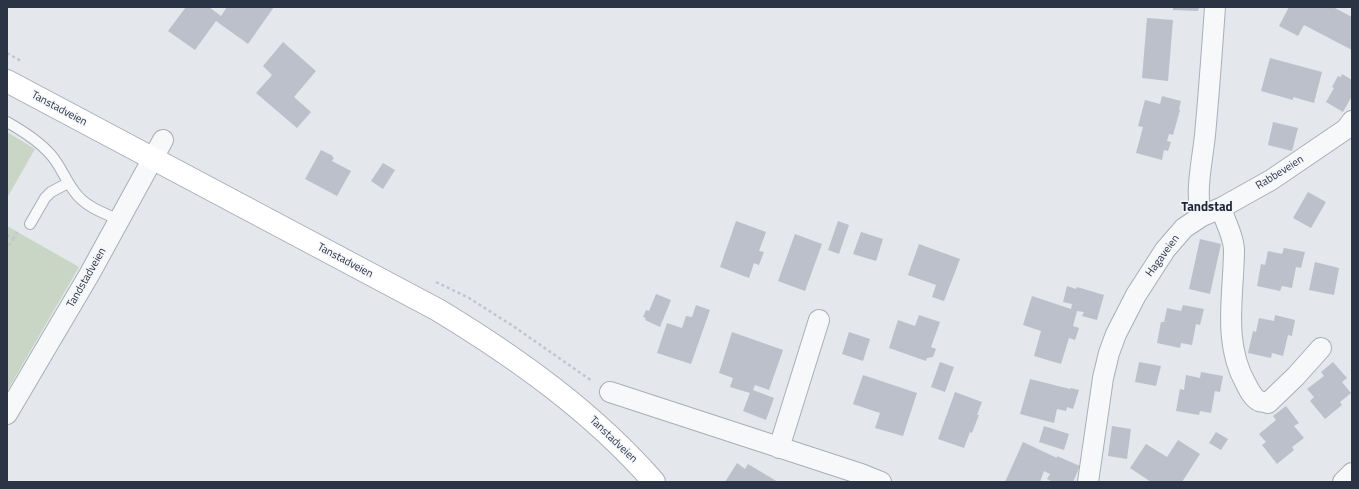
<!DOCTYPE html>
<style>
body{margin:0}
#map{position:relative;width:1359px;height:489px;overflow:hidden;background:#e4e7ec;font-family:"Titillium Web",sans-serif}
canvas{display:block}
.frame{position:absolute;inset:0;border:8px solid #2b3445;pointer-events:none}
</style>
<div id="map">
<canvas width="1359" height="489"></canvas>
<div class="frame"></div>
</div>
<script>
const g = document.querySelector('canvas').getContext('2d');
g.lineJoin = 'round';
function fill(path, color) {
  g.fillStyle = color;
  g.fill(path, 'evenodd');
}
function trace(path, color, width, dash) {
  g.strokeStyle = color;
  g.lineWidth = width;
  g.lineCap = dash ? 'butt' : 'round';
  g.setLineDash(dash || []);
  g.stroke(path);
}
function drawText(font, color, halo, rows, align = 'center') {
  g.font = font + ' "Titillium Web",sans-serif';
  g.lineWidth = 3;
  g.setLineDash([]);
  g.textBaseline = 'middle';
  g.strokeStyle = halo;
  g.fillStyle = color;
  for (const [text, x, y, turn = 0] of rows) {
    g.save();
    g.translate(x, y);
    g.rotate((+turn || 0) * Math.PI / 180);
    g.textAlign = isNaN(turn) ? turn : align;
    if (halo) g.strokeText(text, 0, 0);
    g.fillText(text, 0, 0);
    g.restore();
  }
}
fill(new Path2D(`
 M7,132L35,149L7,198Z
 M7,226L79,267L7,391Z`), '#c9d6c5');
fill(new Path2D(`
 M186,7H209L221,16L227,7H274L248,44L216,21L195,50L168,31Z
 M1173,7H1199L1198,11L1173,10Z
 M1289,7H1333L1352,17V50L1304,25L1298,36L1279,26Z
 M1147,18L1173,20L1168,81L1142,78Z
 M283,42L316,71L294,97L311,112L297,128L256,93L272,75L263,66Z
 M1270,58L1322,72L1314,103L1293,97V100L1261,91Z
 M1342,74L1352,80V96L1343,112L1326,102L1334,88L1332,87L1338,76L1341,77Z
 M1162,96L1181,101L1179,109L1180,110L1173,135L1169,134L1167,141L1171,142L1168,151L1164,150L1162,160L1136,153L1143,127L1138,126L1145,100L1160,104Z
 M1273,122L1298,128L1292,151L1268,145Z
 M321,150L333,156L332,157L334,158L332,161L351,171L337,196L305,179Z
 M383,163L395,170L383,189L371,181Z
 M1308,192L1326,202L1311,228L1293,218Z
 M736,221L766,232L759,251L764,252L759,265L754,263L749,278L720,267Z
 M838,221L849,225L839,254L828,250Z
 M861,232L883,239L876,261L853,254Z
 M795,234L822,244L805,291L778,281Z
 M1200,239L1221,244L1210,294L1189,289Z
 M919,244L960,259L944,301L932,297L936,285L908,275Z
 M1284,248L1305,252L1301,268L1296,267L1292,288L1282,286L1280,291L1257,286L1261,264L1265,265L1268,251L1282,254Z
 M1315,262L1339,268L1334,295L1309,290Z
 M1067,286L1076,289L1077,287L1104,295L1097,320L1082,316L1084,312L1077,311L1073,326L1079,328L1075,340L1069,338L1061,364L1034,356L1041,331L1023,325L1032,296L1071,309L1072,304L1063,302Z
 M656,294L671,300L660,327L645,320L646,318L643,317L646,310L649,311Z
 M696,305L710,310L691,364L657,353L667,323L682,328L686,316L692,317Z
 M1183,305L1204,309L1200,325L1196,324L1192,345L1181,343L1180,348L1157,343L1161,322H1164L1167,308L1181,311Z
 M919,315L940,322L931,347L936,349L933,357L927,358L926,361L889,348L898,320L915,326Z
 M1275,315L1295,320L1292,336L1288,335L1283,356L1272,353L1271,358L1248,353L1253,331L1256,332L1259,318L1274,321Z
 M732,332L783,350L769,390L755,385L753,390L774,398L766,420L743,411L750,393L730,387L733,378L719,373Z
 M849,332L870,339L863,361L842,354Z
 M940,362L954,367L945,392L931,387Z
 M1139,362L1161,366L1156,386L1135,382Z
 M1333,362L1347,378L1342,382L1351,393L1340,402L1342,405L1325,419L1310,401L1314,397L1307,389L1324,376L1321,372Z
 M1201,372L1223,376L1220,392L1215,391L1211,413L1200,411L1199,415L1176,411L1180,389L1184,390L1186,375L1200,378Z
 M863,375L917,393L903,436L875,428L880,413L853,404Z
 M1030,379L1070,389L1071,388L1079,390L1073,409L1067,407L1066,411L1057,409L1054,423L1020,414Z
 M955,392L982,402L977,415H979L972,433L970,432L964,448L938,439Z
 M1286,406L1299,423L1294,426L1304,438L1292,447L1294,450L1277,464L1262,445L1266,442L1259,434L1276,420L1273,416Z
 M1044,426L1069,434L1064,450L1039,442Z
 M1112,426L1131,429L1127,459L1108,456Z
 M1216,432L1228,439L1221,450L1209,443Z
 M1178,440L1200,454L1182,482H1151L1130,468L1146,444L1167,457Z
 M1023,442L1057,458V456L1080,466L1073,482H1053L1047,479L1050,474L1044,471L1040,482H1005Z
 M737,463L745,469L748,464L778,482H725Z`), '#bbc0ca');
const service = new Path2D(`
 M7,122C23,131 39,141 51,155C60,165 65,179 74,191C84,206 103,213 120,220
 M30,224L45,198L51,192L68,183`);
const minor = new Path2D(`
 M1221,208C1225,222 1233,234 1234,249C1234,294 1222,342 1246,384C1249,390 1253,398 1259,401C1262,402 1265,402 1268,403L1296,376L1321,348
 M1202,216C1194,195 1203,157 1205,135C1209,92 1212,50 1215,7
 M610,392L861,474L881,482
 M7,414L89,275L163,140
 M779,448L819,320
 M1088,482L1103,378L1109,353L1116,334L1136,295L1165,250L1184,228L1202,216L1221,208L1271,180L1346,129L1352,121
 M1343,482L1352,473`);
const secondary = new Path2D(`
 M7,81L438,310C517,358 593,412 654,482`);
trace(service, '#a9aeb7', 12);
trace(minor, '#a9aeb7', 22);
trace(secondary, '#a9aeb7', 24);
trace(new Path2D(`
 M7,53L21,61
 M7,235L13,239L7,249
 M13,239L17,232
 M436,282L469,298L513,326L592,381`), '#c2c5cb', 2.5, [3, 3]);
trace(service, '#f7f8fa', 10);
trace(minor, '#f7f8fa', 20);
trace(secondary, '#fff', 22);
drawText('11px', '#2b3445', '#f4f6f9', [
 ["Tanstadveien",59,109,28],
 ["Rabbeveien",1280,173,-32],
 ["Hagaveien",1163,256,-54],
 ["Tanstadveien",345,261,28],
 ["Tandstadveien",87,278,-60],
 ["Tanstadveien",613,440,44]
]);
drawText('bold 13px', '#1d2536', '#f4f6f9', [
 ["Tandstad",1207,208]
]);
</script>
